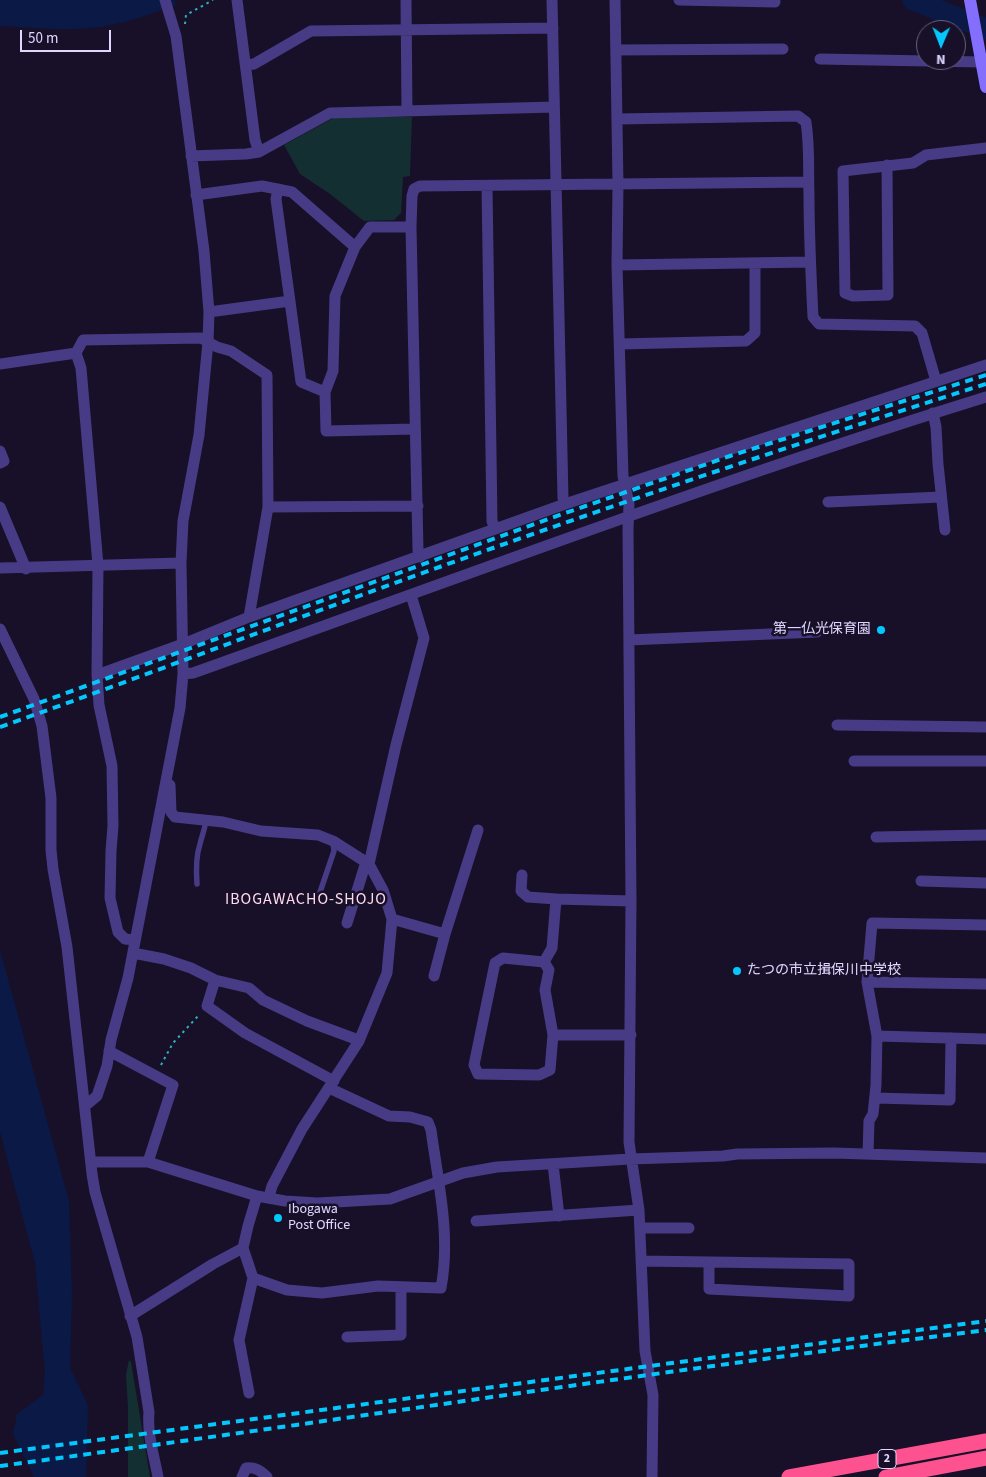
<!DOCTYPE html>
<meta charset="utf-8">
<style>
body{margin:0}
#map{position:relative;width:986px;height:1477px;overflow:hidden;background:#171028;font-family:"Source Sans 3",sans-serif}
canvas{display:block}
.north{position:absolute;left:916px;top:20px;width:50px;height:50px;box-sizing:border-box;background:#171028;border:1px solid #67607e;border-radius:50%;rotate:181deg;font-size:14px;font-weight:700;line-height:20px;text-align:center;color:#e0d7ff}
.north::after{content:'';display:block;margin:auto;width:18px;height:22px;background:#04c7fe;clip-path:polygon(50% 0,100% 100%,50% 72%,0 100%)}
.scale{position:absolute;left:20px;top:30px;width:91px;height:22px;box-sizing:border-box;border:2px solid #e0d7ff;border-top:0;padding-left:6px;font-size:15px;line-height:18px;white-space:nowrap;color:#e0d7ff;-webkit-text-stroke:4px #171028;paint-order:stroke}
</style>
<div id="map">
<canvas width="986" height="1477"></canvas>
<div class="north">N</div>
<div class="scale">50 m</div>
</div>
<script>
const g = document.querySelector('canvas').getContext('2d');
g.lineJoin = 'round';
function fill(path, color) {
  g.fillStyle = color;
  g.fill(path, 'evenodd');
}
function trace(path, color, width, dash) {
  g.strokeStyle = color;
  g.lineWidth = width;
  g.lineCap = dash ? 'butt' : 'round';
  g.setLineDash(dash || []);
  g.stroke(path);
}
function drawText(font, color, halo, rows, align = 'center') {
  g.font = font + ' "Source Sans 3","Noto Sans JP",sans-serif';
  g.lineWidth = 5;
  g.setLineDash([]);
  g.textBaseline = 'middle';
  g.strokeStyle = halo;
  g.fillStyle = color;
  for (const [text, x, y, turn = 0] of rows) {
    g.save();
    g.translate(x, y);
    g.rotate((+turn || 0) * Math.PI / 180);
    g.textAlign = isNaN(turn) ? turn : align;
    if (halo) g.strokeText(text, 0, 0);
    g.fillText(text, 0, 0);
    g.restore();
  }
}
fill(new Path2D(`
 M335,117H412L410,176L403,177L401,213L394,220L364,221L330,194L300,174L284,145Z
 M129,1360L131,1362L150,1477H128V1407L126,1375Z`), '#132f32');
fill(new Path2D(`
 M0,0H174L176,5C157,11 139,19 120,23C81,33 39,28 0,26Z
 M0,950L69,1201L72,1294L70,1368L88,1405L86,1477H34L13,1434L17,1414L43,1395L45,1373L35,1263L0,1132Z`), '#0b1946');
trace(new Path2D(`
 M913,0L986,29`), '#0b1946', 21);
trace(new Path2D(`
 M185,24L186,15L213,0
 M161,1065L173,1043L199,1015`), '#30b1b9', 2, [2.5, 4]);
trace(new Path2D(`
 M197,884C196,871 196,856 200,844C202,835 205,829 206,820
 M318,898L334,851L333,843`), '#473b86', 5.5);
trace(new Path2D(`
 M237,0L255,140L259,152
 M406,0L407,111
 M552,0L563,498L565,504
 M615,0L618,184L617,265L623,476L629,504L628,529L631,901L629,1142L639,1210L645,1351L653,1395L652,1477
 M679,0L775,2
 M616,50L783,49
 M820,59L982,62
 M246,65L254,64L311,31L553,28
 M617,119L798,116L806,122C810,148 808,169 809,195C809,236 811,277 813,317L819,324L915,326L922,333L936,381
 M191,156L246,154L259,152L330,113L554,107
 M887,165L888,295L853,296L845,293L843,171L913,163L926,155L986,148
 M487,186L492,521L495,529
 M278,189L276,199L301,382L325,392
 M196,195L262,186L292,192L355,247
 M411,227H370L355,247L335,296L333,371L325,392L326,431L415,429
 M617,265L810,262
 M209,312L290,301
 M620,344L746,341L755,333V263
 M0,364L76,353
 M933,413L936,427L938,464L945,530
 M0,451L4,461L0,463
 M828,502L941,497
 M0,507L26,569
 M268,507L418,506
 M420,557L418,550L411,227L412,196L414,189L420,186L808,182
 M0,568L181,563
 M0,629L34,699L42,726L51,798V850L53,869L67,947L92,1174L95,1192L137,1337L149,1412C147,1434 154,1455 158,1477
 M629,640L817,632
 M183,674L193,673C456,579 718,480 986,397
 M97,675L183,644L249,617L565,504L986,365
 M837,725L986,727
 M854,761H986
 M170,785L171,812L175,817L223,822L261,831L318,835L333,841L369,864L383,890L392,919L387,973L359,1041L302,1129L272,1186L269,1197
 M876,837L986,835
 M369,864L396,745L424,638L411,595
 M522,875L521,891L528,897L556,899L631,901
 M921,881L986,883
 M392,919L445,934
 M347,923L366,862
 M135,940L125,939L118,932L110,898L111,851L113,826L112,766L99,705L97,675L98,565L81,368L76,353L83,340L201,338L217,347L231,351L267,375L268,507L249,617
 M133,953L164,959L191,968L215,980L249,988L263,1000L307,1021L353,1038L359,1041
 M544,962L503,958L495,963L474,1065L478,1074L539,1075L550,1070L553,1035L545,990L549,970L544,962L552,948L556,899
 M434,976L445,934L478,830
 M215,980L207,1006L245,1033L334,1081
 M867,982L986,984
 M553,1035H631
 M877,1036L986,1039
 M109,1051L173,1085L148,1162
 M875,1098L950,1100L951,1038
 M85,1106L97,1096L107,1066L111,1040L128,978L180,708L183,674L181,563L183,521L199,435L208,342L209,312L204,251L176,36L165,0
 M868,1154L869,1121L873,1114L876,1085L877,1036L867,982L872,923L986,925
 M91,1162H148L257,1196L285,1201L317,1203L390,1199L463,1173L497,1167L630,1159L723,1156L737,1154L834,1153L986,1158
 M553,1164L559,1216
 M476,1221L639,1210
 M640,1228H689
 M243,1248L253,1278L287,1290L322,1293L378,1286L441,1288C451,1235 438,1182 431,1130L428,1122L410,1117L389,1116L329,1088
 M641,1261L849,1264V1296L709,1289V1262
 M130,1316L213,1264L243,1248L248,1226L257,1196
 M347,1337L401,1335V1287
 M249,1393L239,1340L253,1278
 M242,1477L246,1468C255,1467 260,1470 267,1477`), '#473b86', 11);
trace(new Path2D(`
 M970,0L986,87`), '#836efe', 12);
trace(new Path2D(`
 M789,1477L986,1441
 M886,1477L986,1458`), '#fe5290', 15);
trace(new Path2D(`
 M0,717L551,518L730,456L986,375
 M0,727C114,687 226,644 340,603C553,525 769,452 986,384
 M0,1453L986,1321
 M0,1466C329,1422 657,1371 986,1330`), '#04c7fe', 4, [8, 6]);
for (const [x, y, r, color] of [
 [881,630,5,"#04c7fe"],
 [737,971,5,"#04c7fe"],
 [278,1218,5,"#04c7fe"]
]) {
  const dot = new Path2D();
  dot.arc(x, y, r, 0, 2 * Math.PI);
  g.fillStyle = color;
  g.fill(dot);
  trace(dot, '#171028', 2);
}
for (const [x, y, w] of [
 [887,1459,18]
]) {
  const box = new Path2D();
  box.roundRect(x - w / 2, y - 9.5, w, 19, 4);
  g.fillStyle = '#171028';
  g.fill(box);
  trace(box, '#e0d7ff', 1);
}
drawText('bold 12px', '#e0d7ff', null, [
 ["2",887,1459]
]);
drawText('14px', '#e0d7ff', '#171028', [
 ["第一仏光保育園",871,630,"right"],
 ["たつの市立揖保川中学校",747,971],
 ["Ibogawa",288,1210],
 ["Post Office",288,1226]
], 'left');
g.letterSpacing = '1px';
drawText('16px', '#ffd9ec', '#171028', [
 ["IBOGAWACHO-SHOJO",306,900]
]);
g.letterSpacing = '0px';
</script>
